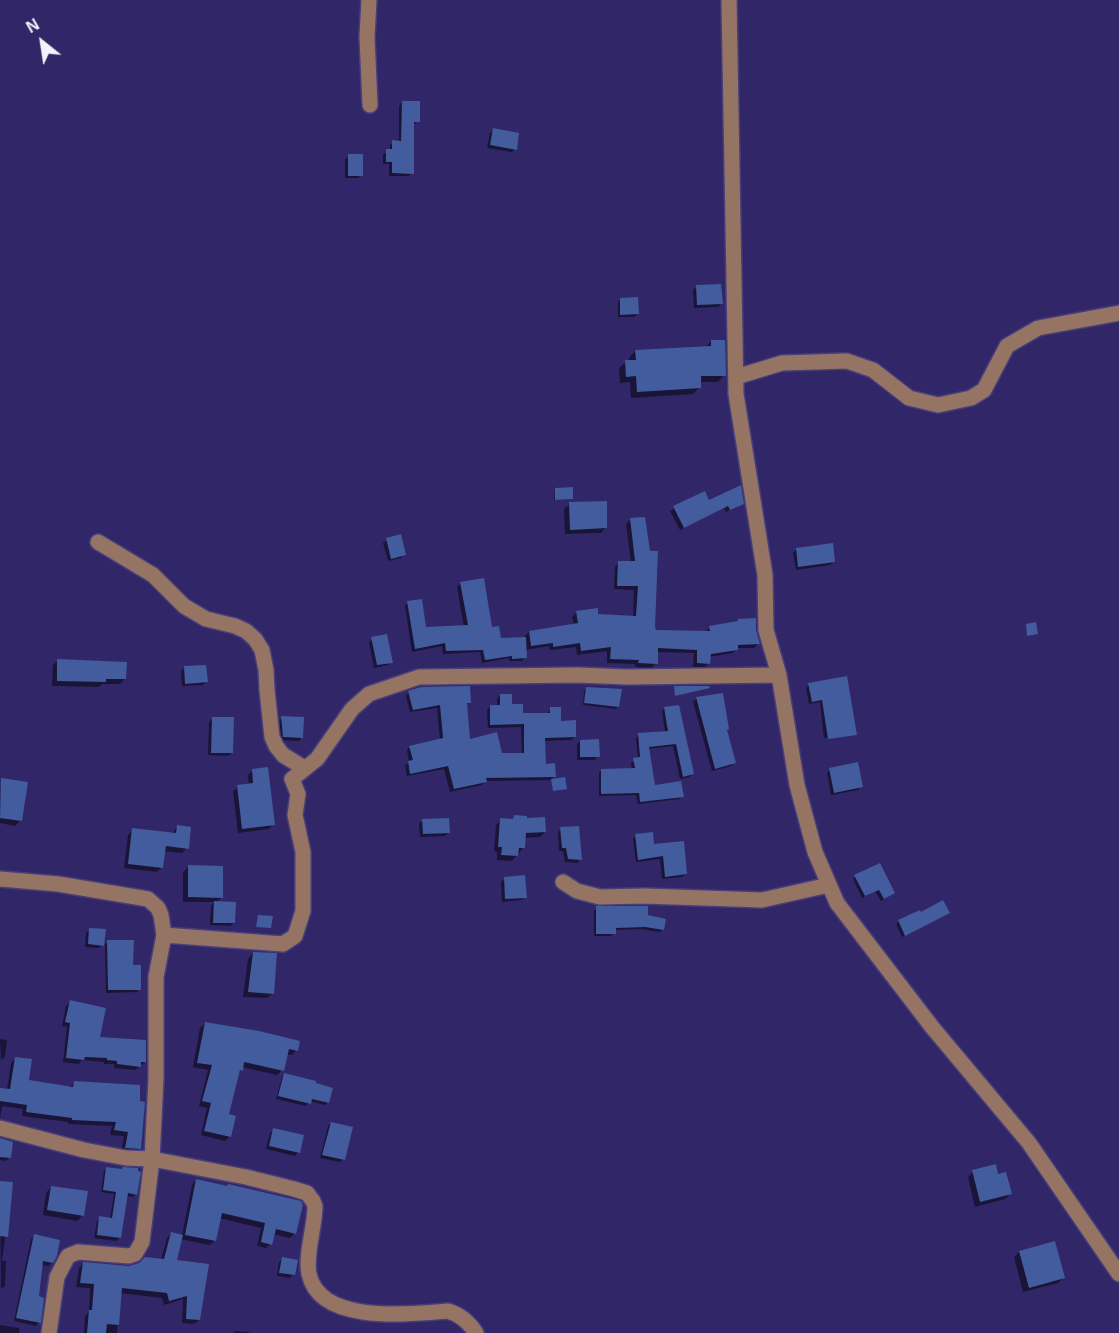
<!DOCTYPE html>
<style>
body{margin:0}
#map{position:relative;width:1119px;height:1333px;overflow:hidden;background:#312668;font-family:Arial,sans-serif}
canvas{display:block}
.north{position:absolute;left:12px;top:12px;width:60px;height:60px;-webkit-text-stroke:4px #312668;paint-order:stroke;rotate:330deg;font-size:16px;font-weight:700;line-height:24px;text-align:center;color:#f3f3fb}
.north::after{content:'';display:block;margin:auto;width:21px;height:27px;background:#f3f3fb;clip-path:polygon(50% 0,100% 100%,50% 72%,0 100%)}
</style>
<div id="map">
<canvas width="1119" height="1333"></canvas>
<div class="north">N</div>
</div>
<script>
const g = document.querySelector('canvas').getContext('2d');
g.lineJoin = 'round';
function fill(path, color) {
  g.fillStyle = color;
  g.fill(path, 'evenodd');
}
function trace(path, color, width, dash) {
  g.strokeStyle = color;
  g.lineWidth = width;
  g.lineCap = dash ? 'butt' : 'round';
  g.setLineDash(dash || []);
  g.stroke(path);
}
fill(new Path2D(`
 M402,102L418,121L413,125L412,173L409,176H389V164H383V154L390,151V145L393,142H399V106Z
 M494,130L515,149L512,152L487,148L490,133Z
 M349,156L361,175L358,178H345V159Z
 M696,287L721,304L718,307L694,308L693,290Z
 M621,299L637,314L634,317H618V302Z
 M711,341L724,375L718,382H700V387L693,394L631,398L630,382L620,383L619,368L626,362H629V358L635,351L705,348Z
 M555,489L572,499L554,500Z
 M704,493L708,502L742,503L726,512L724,508L680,530L670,511Z
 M570,504L606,527L601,533L565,534L564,509Z
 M630,520L653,628L656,631L705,632L710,627L736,623L739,620L755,631L758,644L754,648H737L733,653L709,657V663L705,667H693L694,653L657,652L656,663L652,668L635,667V664L607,663V651L577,655L576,647L550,650L549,646L525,650V657L522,661H509V658L482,663L480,652L443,654L442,646L412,652L405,606L408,602L424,629L464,627L457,587L460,584L500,639H525V636L529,632L574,625L572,617L577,612L597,616L633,617L634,590L614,589L615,567L619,562L631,563L626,524Z
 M387,540L404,554L401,558L388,561L383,543Z
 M796,550L834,562L830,565L796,570L793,553Z
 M372,639L391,662L388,665L374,668L369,642Z
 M58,660L125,679L120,684H102L99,687L52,686L53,665Z
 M184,668L206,682L203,685L182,686L181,671Z
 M809,685L855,734L854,736V734L824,738L820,702L809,704L806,688Z
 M587,688L618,707L616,709L583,705L584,691Z
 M409,692L469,702L466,706L468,740L501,754H522L521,727L488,728L487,710L491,706H497V699L500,695L522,715L547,714L551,709L560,722L575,737L571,740L543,741L544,765L554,777L551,780L486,781L482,785L450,792L444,769L407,776L405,766L409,762L407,750L410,747L440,740L437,708L410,712L406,696Z
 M722,695L726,730L734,763L731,766L712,771L693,702L696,699Z
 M665,708L692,774L689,777L680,779L673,746L647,749L654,787L682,796L679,799L638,804L636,795L599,796V773L602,770H632L631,763L638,759L636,738L639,735L665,732L662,711Z
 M213,718L232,753L228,756L208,755L209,722Z
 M282,718L302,737L299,741L280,740L279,721Z
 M580,741L598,756L595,760H577V744Z
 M253,770L273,824L269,829L238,833L233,791L238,787L249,785L248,775Z
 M830,770L861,786L858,790L831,795L827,773Z
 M1,780L21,820L15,826L0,823Z
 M514,817L545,832L540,837L524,838L523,848L512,861L497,860V852L494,851L496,825L501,820L511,821Z
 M423,820L448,833L445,836L420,837L419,824Z
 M177,827L187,848L182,853L163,851L162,867L157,872L124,868L128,835L133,830L172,834Z
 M561,829L580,860L577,863L565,862L563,851H559L558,832Z
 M636,835L653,846L686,874L682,877L662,879L660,859L636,862L633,839Z
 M188,867L222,897L216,903L234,923L230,926L210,925L211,906L214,902H183V872Z
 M855,877L890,895L881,901L875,891L862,898L853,879Z
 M504,879L526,897L522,900L502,902L501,882Z
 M597,908L647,917L663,929L660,932L641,929L614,930L611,936H594V911Z
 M948,913L902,937L896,924L899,921Z
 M90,930L103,945L99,948L85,947L86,933Z
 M108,941L132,966L140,989L137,992L106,993L105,945Z
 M253,953L273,993L267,998L243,997L248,959Z
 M71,1002L98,1039L145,1062L135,1070L114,1068V1064H104V1062L82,1060L79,1064L63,1062L67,1027L62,1026L66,1006Z
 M205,1024L296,1050L292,1055L286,1054L282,1070L277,1075L242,1067L238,1074L228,1115L230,1136L225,1141L201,1135L207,1108L199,1106L208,1070L193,1067L200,1028Z
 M0,1039L7,1040L5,1057L1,1060Z
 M16,1058L27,1082L69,1088L74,1083L139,1086L140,1148L135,1153L121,1152L124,1136L110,1135L112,1126L68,1124V1122L22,1116L23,1109L2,1106L0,1118V1089L7,1090L11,1063Z
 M284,1074L328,1102L325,1105L310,1101L306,1106L276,1099L282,1077Z
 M331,1123L343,1159L340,1162L320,1158L328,1126Z
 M274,1129L298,1152L295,1156L266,1149L270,1133Z
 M0,1140L10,1157L6,1161L0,1160Z
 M107,1168L136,1194L133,1197L126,1196L120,1238L116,1241L94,1238L97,1221L100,1218L110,1219L114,1194L101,1192L104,1171Z
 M973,1172L997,1175L1010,1194L1005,1199L975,1207L968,1177Z
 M196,1180L295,1233L290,1238L273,1234L271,1244L266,1248L257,1246L261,1228L219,1218L214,1241L210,1245L180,1239L175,1261L199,1320L194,1324L182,1323L183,1299L164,1305L162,1298L120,1293L117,1333H84L85,1316L89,1312L90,1288L76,1287L79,1268L83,1264L129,1267L161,1260L167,1238L171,1233L182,1236L192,1185Z
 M0,1182L12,1184L2,1261H6L5,1286L1,1289Z
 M51,1187L83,1215L77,1221L43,1215L46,1193Z
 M34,1236L52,1263L48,1266L41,1265L37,1298L39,1322L36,1326L14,1321L31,1239Z
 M1019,1252L1063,1278L1058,1283L1023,1292L1014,1257Z
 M283,1259L293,1274L290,1278L277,1276L279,1262Z
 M0,1325L19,1328V1333H0Z
 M235,1331L249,1332V1333H233Z`), '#0007');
fill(new Path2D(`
 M402,101H420V122H414V174L392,173V162H386V149H392V140L401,141Z
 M493,128L519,133L517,150L490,145Z
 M348,154H363V176H348Z
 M721,284L723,304L697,305L696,285Z
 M638,297L639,314L620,315V298Z
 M711,340H725L726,376H701V388L637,392L636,376L626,377L625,360H636L635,350L711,346Z
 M741,485L744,504L730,510L728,506L684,528L673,506L705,491L709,500Z
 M573,487V499L555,500V488Z
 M607,501V528L570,530L569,502Z
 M645,517L650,551H658L655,627L656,630L710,631L709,626L738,621V619L756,618V630L760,644L738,645V650L711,654L710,664L697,663V650L658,648V664L638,663L639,660L610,659L611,647L581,651L580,643L553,647V643L531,646L529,631L578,623L576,611L598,608V614L636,616L638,586H617L618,561H635L630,518Z
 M401,534L406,555L391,559L386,538Z
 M833,543L835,562L798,567L796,548Z
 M484,578L492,627L499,626L501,638L526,637L527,658L512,659V656L485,660L483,650L446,651L445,643L415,649L407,601L422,599L426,627L468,625L460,582Z
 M1036,622L1038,634L1027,636L1026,624Z
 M387,634L393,663L377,665L371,637Z
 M57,659L127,662L126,679H106V682L57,681Z
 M206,665L208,682L185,684L184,666Z
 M847,676L857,735L828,739L822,700L812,702L808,683Z
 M470,686L471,703H467L470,739L497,732L502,753H524V724L490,725V705H500V694H512V704H523V713H550V707H561V721L576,720V737L545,738L546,764L555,763L556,777L486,778L487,782L454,789L448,766L410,774L408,761L413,760L409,746L443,738L440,705L413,710L408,691L421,687Z
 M674,686H709L710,688L675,696Z
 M586,687L622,689L619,707L584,703Z
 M723,693L729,729L727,730L736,763L715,769L696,697Z
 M679,705L694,774L683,777L676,744L649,747L655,785L681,781L684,797L640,802L639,793L601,794V769L635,768L633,758L640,757L638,733L668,731L664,707Z
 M281,716L304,717L303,738L283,737Z
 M212,717H234L233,753H211Z
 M599,739L600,757H580V740Z
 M858,762L863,787L834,793L829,768Z
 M268,767L275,825L242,829L237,785L253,783L252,769Z
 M565,777L567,789L553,791L551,779Z
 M1,778L28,782L22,821L0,818Z
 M514,815L527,816V818L545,817L546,832L526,833L525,848H519L518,856L501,855L502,847H498L500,818L513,819Z
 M449,818L450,833L423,834L422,819Z
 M177,825L191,827L189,849L166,846L163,868L128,864L132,828L176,833Z
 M579,826L582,860L568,859L566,848H562L560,827Z
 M653,832L654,844L684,841L687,874L665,877L663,856L638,860L635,834Z
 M880,863L895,893L884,899L879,890L865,896L854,875Z
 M188,865L223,866V898L188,897Z
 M525,875L527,898L505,899L504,877Z
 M943,900L950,913L905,936L898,920L920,910L921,912Z
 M214,901L236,902L235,923H213Z
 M596,906H648V915L666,919L664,930L645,927L616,928V934H596Z
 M258,915L273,916L271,928L256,927Z
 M89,928L106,929L104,946L88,944Z
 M107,940H134L133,965H141V990H108Z
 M253,952L277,953L274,994L248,992Z
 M70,1000L106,1008L100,1037L146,1040V1062H141V1067L117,1064V1061L107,1060V1058L85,1057L84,1060L66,1058L70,1023L65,1022Z
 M205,1022L259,1031L300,1041L298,1051L289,1049L284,1071L244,1062L243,1071L240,1070L229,1114L236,1116L231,1137L204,1131L211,1103L202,1101L212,1065L197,1063Z
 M15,1057L32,1059L29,1080L73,1087L74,1081L140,1085V1101L145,1102L141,1149L125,1148L128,1132L114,1130L116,1122L72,1120V1118L26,1112L27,1105L0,1101V1088L10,1089Z
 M284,1073L316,1081V1083L333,1088L329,1103L312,1099L311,1104L278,1096Z
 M331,1122L353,1127L345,1160L322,1155Z
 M273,1128L304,1135L300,1153L269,1146Z
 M0,1138L13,1142L11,1158L0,1157Z
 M996,1164L998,1174L1006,1172L1012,1194L980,1202L972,1170Z
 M106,1167L122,1169V1167L138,1168V1171L141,1172L137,1195L128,1193L121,1238L97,1235L99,1216L112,1218L116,1192L103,1190Z
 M196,1179L227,1186L228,1184L301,1201L303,1205L296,1234L276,1229L272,1245L261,1242L265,1223L222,1213L216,1241L185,1235Z
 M0,1181L13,1182L8,1237L0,1236Z
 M51,1186L88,1191L84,1216L47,1210Z
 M171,1232L183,1235L177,1260L209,1264L200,1320L186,1319L187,1296L169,1301L167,1293L122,1288L119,1325L107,1324L106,1333H87L89,1310H92L94,1284L80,1283L83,1262L129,1266L139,1263L145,1257L164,1259Z
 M34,1234L60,1240L57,1256L53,1263L43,1261L39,1296L44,1298L41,1323L16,1318Z
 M1055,1241L1065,1278L1029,1288L1019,1251Z
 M282,1257L298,1260L295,1275L279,1273Z`), '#425c9d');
const minor = new Path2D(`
 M369,0L367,37L370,105
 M729,0L736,394L765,575L766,630L779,675
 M736,377L782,363L847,361L873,370L909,398L938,405L971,398L984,390L1007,346L1038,328L1119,313
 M98,542L153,575L184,606L206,619L235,626L246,631L255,639L262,650L266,670L267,690L272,737L276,746L283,755L304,768
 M0,879L58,884L148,899L158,908L161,915L164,935L156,977V1079L152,1159L142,1242L135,1254L129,1256L78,1252L68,1256L57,1277L49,1333
 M563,882L577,891L600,897L644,896L762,900L829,885
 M164,935L283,944L295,936L303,911V852L295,815L298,794L292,779L317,759L352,709L369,694L419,677L578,675L627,677L779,675L797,785L815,852L837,903L932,1027L1029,1143L1119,1274
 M0,1128L84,1150L126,1158L152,1159L246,1177L294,1189L307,1193L313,1201L315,1206C315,1227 305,1255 309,1274C320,1325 410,1314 448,1311C461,1315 469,1322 476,1333`);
trace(minor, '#483f7a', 18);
trace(minor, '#967464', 15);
</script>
